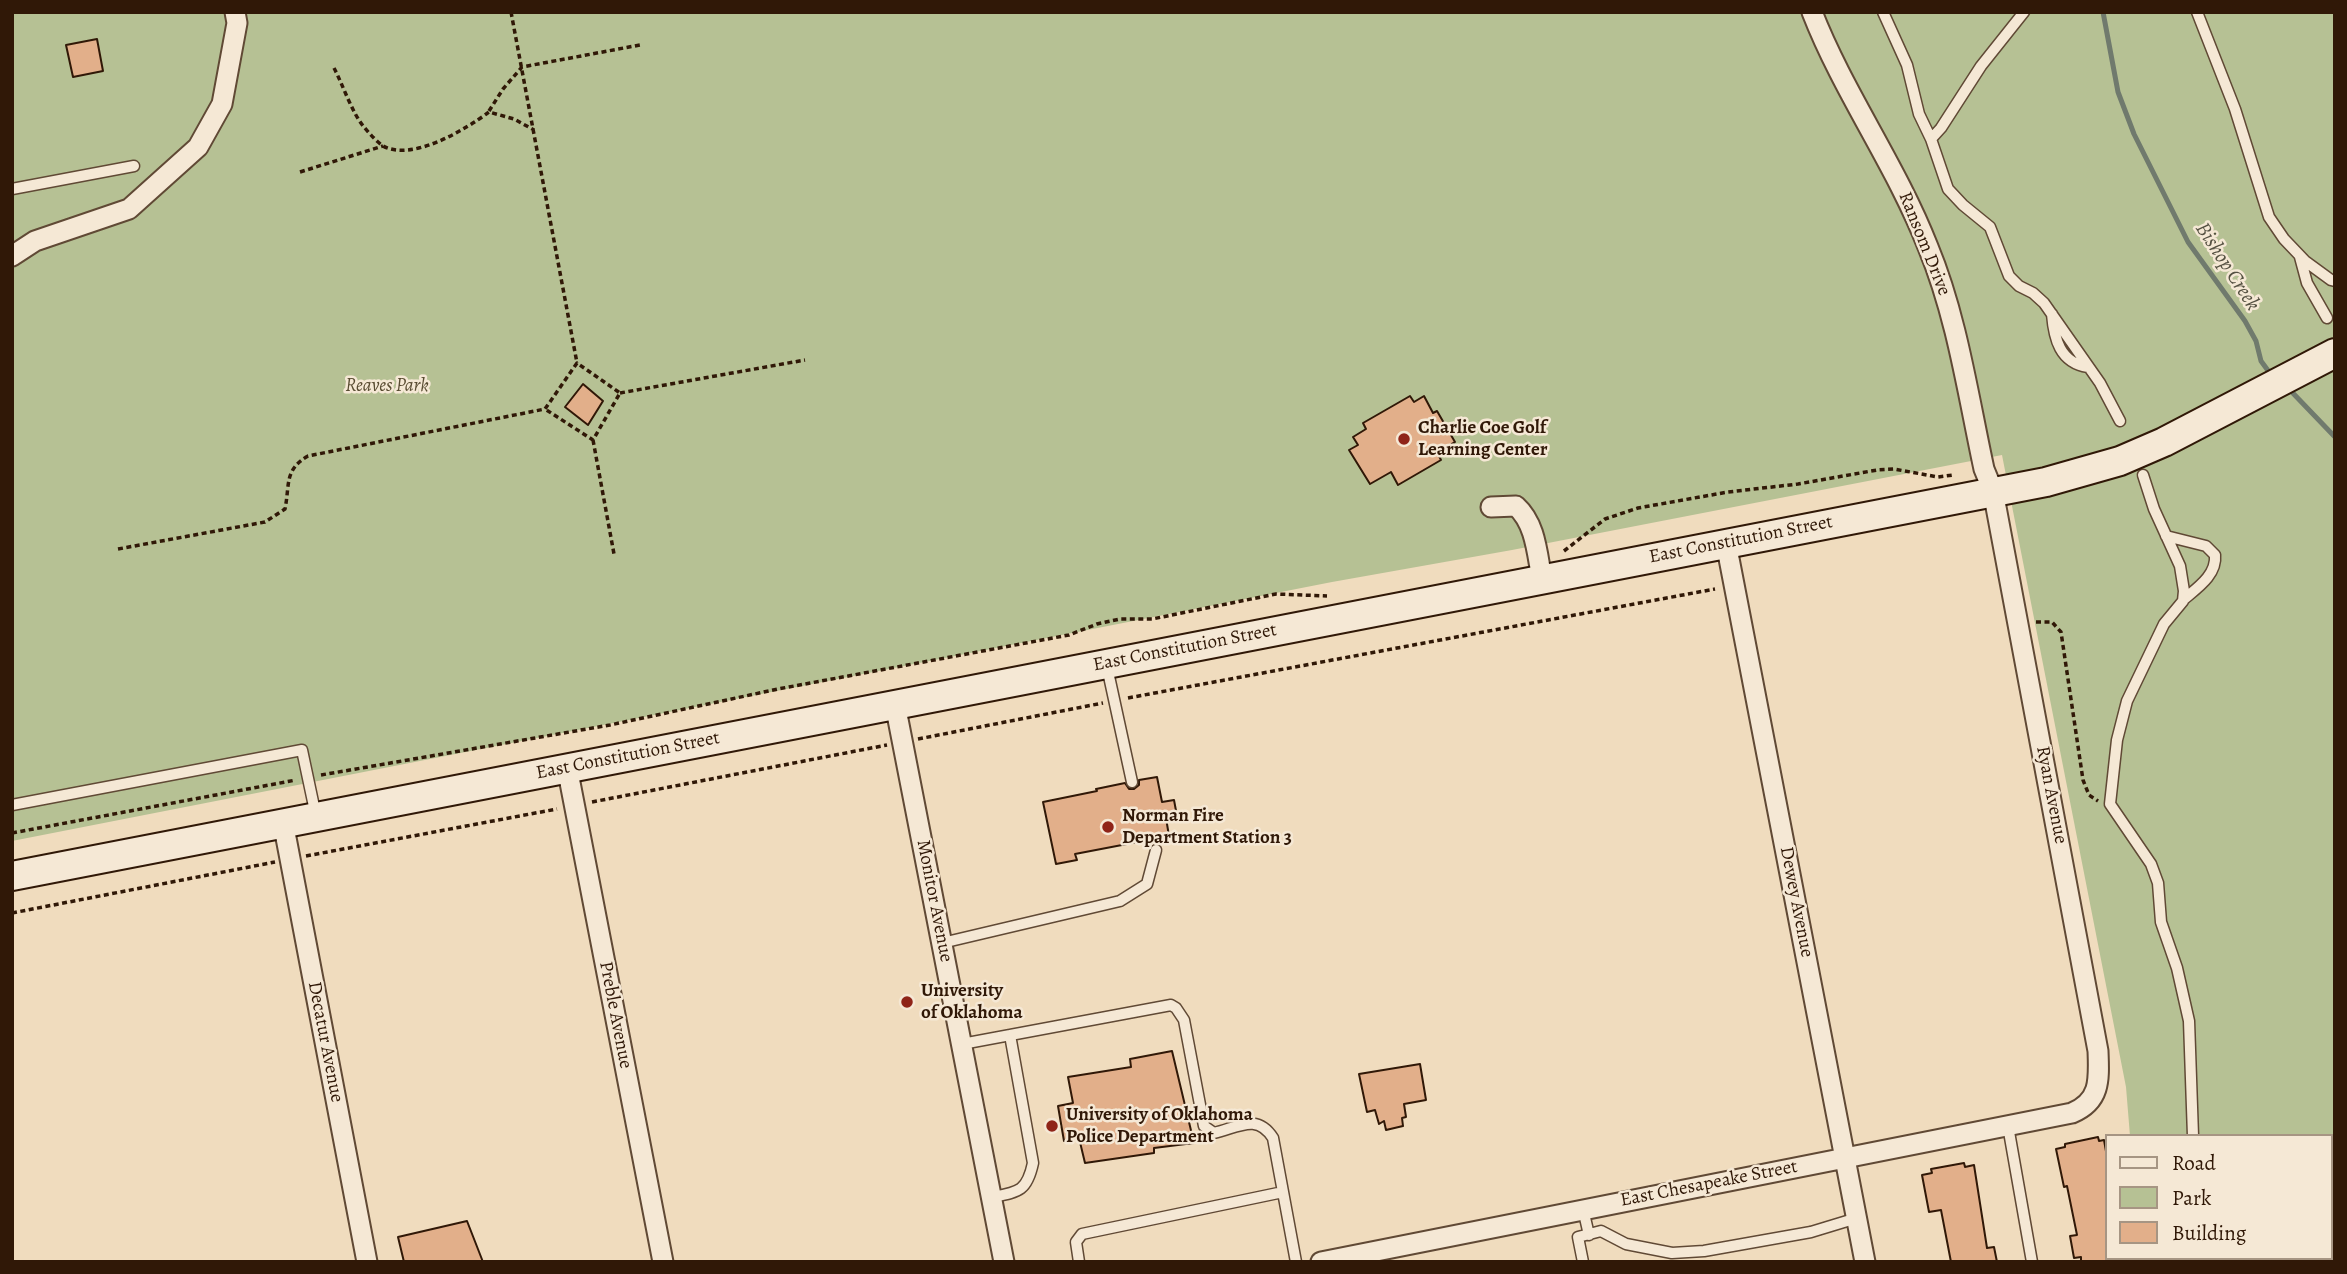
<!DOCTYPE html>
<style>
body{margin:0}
#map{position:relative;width:2347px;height:1274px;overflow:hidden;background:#f0dcbe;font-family:Alegreya,serif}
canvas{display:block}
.frame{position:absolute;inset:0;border:14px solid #301807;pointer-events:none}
.legend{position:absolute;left:2105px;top:1134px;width:228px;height:126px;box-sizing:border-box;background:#f5e8d5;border:2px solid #a69583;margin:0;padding:9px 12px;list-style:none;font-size:21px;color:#301807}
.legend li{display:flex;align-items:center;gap:14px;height:35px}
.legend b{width:35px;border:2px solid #a69583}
</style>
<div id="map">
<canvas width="2347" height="1274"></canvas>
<div class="frame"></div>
<ul class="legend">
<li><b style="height:9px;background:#f5e8d5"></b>Road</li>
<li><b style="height:19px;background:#b6c194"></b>Park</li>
<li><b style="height:19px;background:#e2af8a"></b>Building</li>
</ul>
</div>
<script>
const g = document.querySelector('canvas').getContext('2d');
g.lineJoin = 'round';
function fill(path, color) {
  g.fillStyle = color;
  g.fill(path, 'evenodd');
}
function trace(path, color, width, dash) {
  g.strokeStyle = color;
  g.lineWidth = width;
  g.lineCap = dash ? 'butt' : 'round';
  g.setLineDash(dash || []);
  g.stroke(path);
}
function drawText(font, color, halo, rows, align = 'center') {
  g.font = font + ' Alegreya,serif';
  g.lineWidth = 5;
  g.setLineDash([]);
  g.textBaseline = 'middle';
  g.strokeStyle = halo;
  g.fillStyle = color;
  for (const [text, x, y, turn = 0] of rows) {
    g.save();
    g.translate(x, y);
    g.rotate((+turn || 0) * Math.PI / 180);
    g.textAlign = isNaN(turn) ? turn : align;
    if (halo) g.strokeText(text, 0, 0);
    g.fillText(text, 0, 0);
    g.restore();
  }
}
fill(new Path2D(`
 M12,12H2335V1262H2142L2141,1258H2331V1136H2130L2126,1087L2002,455L1512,550L1332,582L12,841Z`), '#b6c194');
trace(new Path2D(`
 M2103,12L2118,92L2134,134L2188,242L2245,321L2256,341L2261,361L2272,376
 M2288,388L2335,437`), '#707a6d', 5);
const building = new Path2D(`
 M97,39L103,71L73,77L66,45Z
 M583,384L603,401L588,425L565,407Z
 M1410,396L1414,402L1424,396L1433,413L1437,411L1455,442L1437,452L1441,460L1398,485L1391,472L1370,484L1349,450L1358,445L1353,437L1366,429L1363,423Z
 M1157,777L1162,802L1174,800L1177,816L1166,818L1169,836L1075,854L1077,860L1056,864L1043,802L1097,791L1096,789L1125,783L1129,789H1134L1139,785V780Z
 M1172,1051L1194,1143L1154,1148V1153L1085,1163L1079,1138L1064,1141L1058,1106L1073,1103L1068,1077L1131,1067L1130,1059Z
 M1420,1064L1426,1100L1404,1104L1406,1117L1402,1118L1403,1126L1386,1130L1384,1121L1379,1124L1375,1110L1367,1112L1359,1074Z
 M2098,1137L2099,1141L2104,1140L2107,1157V1262H2081V1257L2074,1258L2070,1236L2077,1235L2067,1186L2064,1187L2056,1149L2065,1147V1144Z
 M1964,1163L1965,1167L1974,1165L1987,1248L1994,1247L1997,1262H1951L1941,1210L1929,1212L1922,1175L1932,1173L1931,1169Z
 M467,1221L483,1262H404L398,1237Z`);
fill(building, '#e2af8a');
trace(building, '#301807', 2);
const lane = new Path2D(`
 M1883,12L1907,65L1919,114L1931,139
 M2024,12L1981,66L1941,128L1931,139L1948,189L1963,205L1990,227L2009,276L2019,286L2033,293L2044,303L2100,383L2120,421
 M2197,12L2235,109L2269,217L2284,239L2305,261L2331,280L2335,281
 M12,189L134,166
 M2300,257L2307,283L2327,318
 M2052,314C2054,339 2060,363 2088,367
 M2143,475L2154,509L2180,566L2184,591L2183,601L2164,624L2127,701L2117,740L2110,804L2151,864L2158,883L2161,922L2177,968L2189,1021L2193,1136
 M2166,536L2206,546L2215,555C2217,575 2197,588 2183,600
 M1107,667L1132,782
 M12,805L302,750L316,816
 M942,943L1120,901L1147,884L1156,850
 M962,1044L1171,1005L1176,1008L1184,1020L1204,1126L1214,1133C1239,1127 1257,1113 1273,1138L1296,1262
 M2008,1126L2032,1262
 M993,1197C1019,1192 1027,1191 1033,1163L1010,1035
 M1583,1209L1589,1235
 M2192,1258L2193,1262
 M1079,1262L1076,1242L1082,1234L1283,1192
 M1583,1262L1578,1237L1601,1231L1626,1244L1672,1253L1704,1251L1811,1232L1857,1218`);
const street = new Path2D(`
 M12,256L35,241L129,209L198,147L222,104L237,23L235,12
 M1491,507L1516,506C1536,524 1537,554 1542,579
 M1726,543L1865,1262
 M895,704L1004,1262
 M567,767L663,1262
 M283,822L367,1262
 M1321,1262L2072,1113C2101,1101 2099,1079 2098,1051L1993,491L1984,469C1968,395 1957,317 1928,247C1896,165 1844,94 1812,12`);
const secondary = new Path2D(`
 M12,876L2046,482L2120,461L2164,442L2335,353`);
trace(lane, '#604935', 13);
trace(street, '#604935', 23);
trace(secondary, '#301807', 32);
trace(new Path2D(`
 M511,12L577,363
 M334,68C343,85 352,113 364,127C369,133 377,142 383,146C413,162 466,129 489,112L514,119L534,130
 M489,111L503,89L522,67L640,45
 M300,172L383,146
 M620,393L805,360
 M593,440L614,554
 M118,549L265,522L285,509C290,484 284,470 308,456L545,409L577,363L620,393L593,440L545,409
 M1564,551L1605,519L1638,508L1728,492L1798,484L1877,470L1894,469L1938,477L1953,475
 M2036,622H2052L2061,632L2083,780L2089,795L2098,801
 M1128,698L1715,589
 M918,739L1103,703
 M321,775L610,725L778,689L1069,635L1097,624L1120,619H1152L1276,594L1327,596
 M592,802L887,745
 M12,833L296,780
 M306,856L557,809
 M12,913L275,862`), '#301807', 3.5, [5, 3.5]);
trace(lane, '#f5e8d5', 10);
trace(street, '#f5e8d5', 19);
trace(secondary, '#f5e8d5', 28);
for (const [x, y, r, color] of [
 [1404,439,7,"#8f2418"],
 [1108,827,7,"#8f2418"],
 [907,1002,7,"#8f2418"],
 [1052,1126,7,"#8f2418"]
]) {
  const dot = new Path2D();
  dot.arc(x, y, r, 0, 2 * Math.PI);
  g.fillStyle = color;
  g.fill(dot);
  trace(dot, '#f5e8d5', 2.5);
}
drawText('19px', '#301807', '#f5e8d5', [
 ["Ransom Drive",1924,244,68],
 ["East Constitution Street",1741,540,-11],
 ["East Constitution Street",1185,648,-11],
 ["East Constitution Street",628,756,-11],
 ["Ryan Avenue",2051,795,79],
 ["Monitor Avenue",934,901,79],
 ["Dewey Avenue",1796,902,79],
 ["Preble Avenue",615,1015,79],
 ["Decatur Avenue",325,1042,79],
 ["East Chesapeake Street",1709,1184,-11]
]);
drawText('italic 19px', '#584b31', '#f5e8d5', [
 ["Reaves Park",387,386]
]);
drawText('bold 19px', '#301807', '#f5e8d5', [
 ["Charlie Coe Golf",1418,428],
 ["Learning Center",1418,450],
 ["Norman Fire",1122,816],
 ["Department Station 3",1122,838],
 ["University",921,991],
 ["of Oklahoma",921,1013],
 ["University of Oklahoma",1066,1115],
 ["Police Department",1066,1137]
], 'left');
drawText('italic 21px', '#555142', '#f5e8d5', [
 ["Bishop Creek",2227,267,57]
]);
</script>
